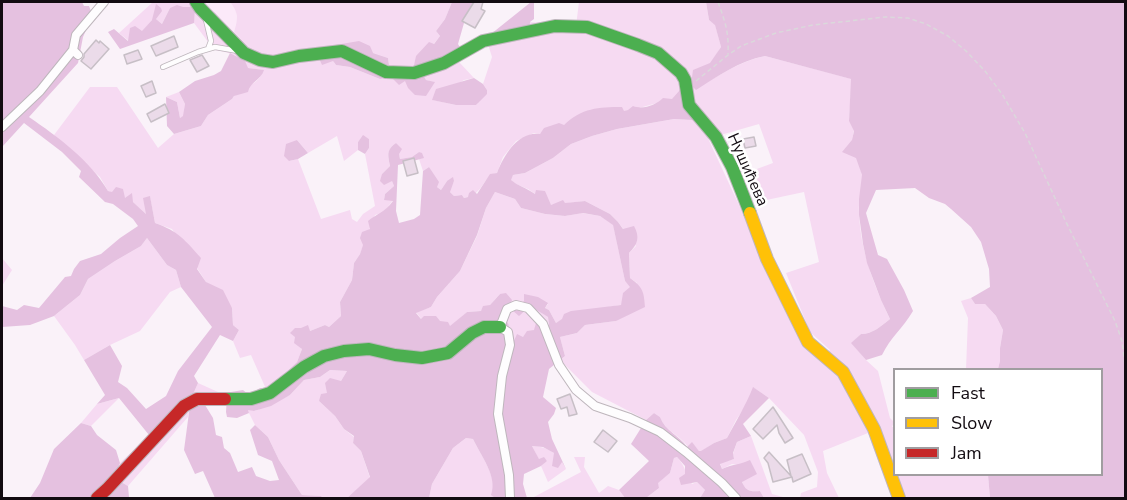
<!DOCTYPE html>
<meta charset="utf-8">
<style>
body{margin:0}
#map{position:relative;width:1127px;height:500px;overflow:hidden;background:#faf2f9;font-family:"Nunito Sans",sans-serif}
canvas{display:block}
.frame{position:absolute;inset:0;border:3px solid #120b11;pointer-events:none}
.legend{position:absolute;left:893px;top:368px;width:210px;height:108px;box-sizing:border-box;background:#fff;border:2px solid #a09da0;margin:0;padding:8px 10px;list-style:none;font-size:18px;color:#120b11}
.legend li{display:flex;align-items:center;gap:12px;height:30px}
.legend b{width:30px;border:2px solid #a09da0}
</style>
<div id="map">
<canvas width="1127" height="500"></canvas>
<div class="frame"></div>
<ul class="legend">
<li><b style="height:8px;background:#4caf50"></b>Fast</li>
<li><b style="height:8px;background:#ffc107"></b>Slow</li>
<li><b style="height:8px;background:#c62828"></b>Jam</li>
</ul>
</div>
<script>
const g = document.querySelector('canvas').getContext('2d');
g.lineJoin = 'round';
function fill(path, color) {
  g.fillStyle = color;
  g.fill(path, 'evenodd');
}
function trace(path, color, width, dash) {
  g.strokeStyle = color;
  g.lineWidth = width;
  g.lineCap = dash ? 'butt' : 'round';
  g.setLineDash(dash || []);
  g.stroke(path);
}
function drawText(font, color, halo, rows, align = 'center') {
  g.font = font + ' "Nunito Sans",sans-serif';
  g.lineWidth = 5;
  g.setLineDash([]);
  g.textBaseline = 'middle';
  g.strokeStyle = halo;
  g.fillStyle = color;
  for (const [text, x, y, turn = 0] of rows) {
    g.save();
    g.translate(x, y);
    g.rotate((+turn || 0) * Math.PI / 180);
    g.textAlign = isNaN(turn) ? turn : align;
    if (halo) g.strokeText(text, 0, 0);
    g.fillText(text, 0, 0);
    g.restore();
  }
}
fill(new Path2D(`
 M201,2H230L236,9L237,20L234,32L215,13Z`), '#fce9f9');
fill(new Path2D(`
 M153,2H200L251,53L267,59L317,51L333,61L336,65L350,67L380,79L391,77L405,80L434,82L426,80L423,74V66L459,62L474,78L464,80L433,100L456,105H476L487,90L483,84L492,57L486,38L530,22L576,26L579,2H706L709,20L715,24L721,47L696,89C718,76 740,61 765,56L852,79L849,120L854,130C849,150 859,158 862,175C863,185 858,201 859,212C860,249 874,286 890,319C881,326 873,334 861,334L852,343L866,360L878,371L890,418L894,422L892,427H894V474L988,475L990,498H892L868,433L823,451L827,473L839,498H800L801,493L817,487L818,472L804,435L769,398L754,388L745,407L736,420L727,438L714,443L702,451H699L692,443L688,447C680,435 665,431 660,417L654,413L646,420L592,392L560,360L565,356L560,337L577,333L585,325L616,321L637,283L630,278L629,253L636,246L618,222L610,214L585,201L551,205L528,189L518,185L510,180L513,175L525,173L553,158L571,144L592,136L617,129L674,119L692,120L706,134L806,349H810L823,359L830,350L810,332L786,273L819,262L804,192L757,202L746,173L773,163L759,124L717,136L672,99L639,108L564,125L540,134L534,133L516,141L503,157L497,173C480,178 486,193 464,198L462,195L454,196L449,191L454,181H447L441,190L437,187L429,167L423,171L419,159L423,158L419,152L412,157L400,159L396,143C386,150 388,156 390,166L382,174L392,181L394,186L385,194L384,200H393L384,212L375,215L360,254L354,263L352,280L340,302L341,316L329,327L325,325L295,337L302,349L297,362L269,389H266L251,355L240,358L233,341L239,330L233,325L232,308L206,282L172,229L155,223L150,197L147,215L133,202L108,191L100,177L54,135L90,87H117L158,148L174,134L201,126L208,115L232,99C239,87 260,86 263,70L247,68C237,54 231,53 214,50L194,23V7L170,8L162,24L156,19L152,20L142,32L129,41L119,33ZM337,136L344,161L358,150V142L363,136L369,139V148L365,154L375,206L363,214L357,222L352,219L350,210L321,219L298,159L289,161L297,140L308,153Z
 M230,2H452L445,19L436,31L440,36L413,70L393,68L389,65L388,58L373,53L266,56L251,50L234,32C238,19 239,13 230,2Z
 M179,92L185,104L184,116L180,118L177,102L166,97Z
 M495,192L515,199L521,208L545,214L565,216L582,213L600,216L613,224L625,281L631,287L621,305C599,308 575,313 556,323L549,310L545,308L548,304L530,305L548,317L549,327L534,330L513,343L504,341L505,319L500,294L490,305L481,311L467,312L450,327L440,322L422,320L416,312L431,307L437,297L460,271L477,236L486,208Z
 M147,238L167,265L176,270L181,287L170,292L140,331L110,345L84,360L75,345L54,316L80,295L88,279L115,261L141,246Z
 M2,258L12,270L2,286Z
 M971,298L975,304H985L996,316L1003,330L1000,348V361L998,369H966L968,318L961,301Z
 M330,370L347,371L341,381L319,401L335,416L344,429L354,437L353,443L361,451L370,478L347,498H323L321,496L302,495L279,460L268,437L255,425L247,409L255,411L290,395L304,380L320,377Z
 M198,383L227,396L226,402L205,405L198,403L190,405L188,417L128,486L114,478L120,463L149,435L191,399Z
 M119,398L91,426L81,423L97,404Z
 M751,436L772,494L783,497V498H764L760,491C740,493 742,481 740,465L732,464L722,469L720,463L734,459L733,454L737,442Z
 M466,438L473,439C481,456 498,477 492,495L495,498H429L432,484L453,448Z
 M532,446C549,447 558,453 566,469L548,482L541,466L547,460H539Z
 M574,457H585L584,467L599,493L608,486L619,490L625,498H532L581,472Z
 M677,457C686,467 685,473 692,484L697,482L705,490L700,498H680L676,497L674,498H646L659,488L657,483L670,473L674,458Z`), '#f6daf2');
fill(new Path2D(`
 M2,2H82L84,6H89L91,11V19L83,37L78,63L29,117C58,137 90,160 108,191L112,192L116,187L123,189L125,198L132,193L133,202L146,214L143,198L150,196L155,223C178,231 185,240 201,258L197,269L206,282L223,290L232,308L233,325L239,330L233,341L220,335L194,376L198,383L191,399L149,435L119,398L97,404L105,395L84,360L110,345L122,366L118,382L127,388L146,409L166,396L178,371L212,327L181,287L176,270L167,265L147,238L141,246L115,261L88,279L80,295L54,316L30,325L2,327V306L17,310L24,305L39,308L65,277L71,276L74,269L80,261L101,254L120,238L138,226L133,219L113,204L105,202L79,177L81,171L62,152L24,123L2,147Z
 M200,2L215,13L251,50L260,54L271,56L359,41L370,46L373,53L388,58L389,65L393,68L413,70L416,56L429,42L434,44L440,36L436,31L445,19L452,2H475L466,16L458,44L461,49L423,74L426,80L435,82L426,96L415,95L408,88L405,81L399,85L391,77L380,79L350,67L336,65L333,61L322,65L316,51L267,59L251,53Z
 M531,2H534V19L530,22L529,35L486,38Z
 M706,2H1125V498H990L988,475L1102,474V370L998,369L1000,361V348L1003,330L996,316L985,304H975L971,298L990,287L989,269L981,242L971,227L951,209L945,204L929,198L915,188L876,190L866,213L878,255L887,259L904,290L913,311C903,328 890,338 882,355L866,360L851,343L861,334C873,334 881,326 890,319L881,300L867,263L863,244L859,215V199L862,175L856,158L842,152L852,140L854,131L849,121L851,79L765,56C739,61 718,76 696,90L691,85L693,70L710,63L721,47L715,25L709,20Z
 M156,4L161,8L162,11L156,19L162,24L170,8L177,5L183,7H195L194,23L120,49L108,32L114,29L128,41L130,28L135,26L142,31L152,20Z
 M230,53L245,61L248,68L264,70C261,80 250,82 248,92L234,96L232,99L208,115L201,126L174,134L167,126L166,97L177,102L180,118L183,116L185,104L179,92L195,81L214,75L221,71Z
 M474,78L483,84L487,90V94L476,105H456L432,100L436,89Z
 M680,90L684,101L725,151L692,120L674,119L617,129L592,136L571,144L553,158L525,173L513,175L511,180C518,186 527,188 535,194L536,190L545,191L551,205L563,200L565,203L585,201L610,214L618,222L623,229L634,226C640,237 638,244 629,253L630,278C643,287 644,292 645,307L616,321L585,325L577,333L560,337L565,356L549,369L543,397L556,408L554,414L548,422L552,439L566,469L562,462L558,468L552,466L554,453L543,447L532,446L539,459L544,457L547,461L541,466L524,474L523,484L527,498H495L491,495C498,477 481,456 473,439L466,438L453,448L432,484L429,498H347L370,477L361,451L353,443L354,436L344,429L335,416L319,401L321,394L327,393L325,383L330,378L341,381L347,371L330,370L320,377L304,380L290,395L271,406L254,411L248,410L249,413L237,418L227,417L226,412L227,396L231,392L243,390L249,395L260,388L269,389L297,362L302,349L294,343L295,337L290,333L295,328H301L308,325L310,331L325,325L329,327L341,316L340,302L352,280L354,263L360,254L363,245L360,238L362,232L370,229L368,221C378,213 384,213 393,201L384,200L385,194L394,186L392,181L384,185L380,181L382,174L390,166C388,155 386,150 396,143L402,149L399,154L400,159L412,157L419,152L422,153L424,158L398,165L396,211L399,223L414,219L420,215L423,171L429,167L439,182L437,187L441,190L447,181L453,177L454,181L450,192L454,196L462,195L464,198L468,197L469,193L473,190L477,194L490,174L497,173C504,155 518,131 540,134L544,128L559,123L564,125C582,108 598,107 622,107L624,111L628,110L633,106C643,110 656,105 663,98L672,99ZM495,192L515,199L521,208L545,214L565,216L583,213L600,216L613,225L625,281L630,287L623,293L621,305L571,311L564,314L562,319L556,323L549,310L545,308L548,303L538,297L524,294V301L512,310L519,316L530,306L548,317L549,326L536,323L534,330L527,331L523,337L517,334L513,343L505,340C508,333 512,326 505,319L512,300L506,293L500,294L490,305L483,306L481,311L467,312L450,326L448,322L440,321L436,316H424L421,319L416,313L431,307L437,297L460,271L477,235L486,208Z
 M363,135L369,139V148L365,154L358,150V142Z
 M297,140L308,153L298,159L289,161L284,156L286,144Z
 M753,387L769,398L743,424L751,436L737,442L733,453L734,459L720,464L722,469C732,464 740,465 750,460L757,474L742,482C746,491 750,492 760,491L764,498H700L705,490L697,482L681,485L679,478L685,474V466L677,457L674,458L670,473L658,483L659,488L646,498H625L619,490L649,461L631,444L646,420L654,413L660,417C665,431 679,435 687,447L692,442L699,451H701L714,443L727,438C736,421 746,405 753,387Z
 M198,403L205,405L213,418L216,435L222,437L224,448L230,453L238,472L252,467L256,476L270,481L279,480L272,461L258,455L250,430L255,425L268,437L279,460L302,495L321,496L323,498H215L203,471L195,474L184,450L190,405Z
 M81,423L91,426L97,435L116,450L120,463L114,478L128,486L129,497L127,498H30L40,483L54,449Z`), '#e5c1e0');
const building = new Path2D(`
 M474,2H483L481,9L485,11L475,28L462,21Z
 M174,36L178,47L156,56L151,46Z
 M96,40L99,43L100,41L109,49L91,69L81,61L84,57V54Z
 M138,50L142,59L127,64L124,55Z
 M202,55L209,66L197,72L190,60Z
 M152,81L156,93L146,97L141,86Z
 M165,104L169,113L151,122L147,114Z
 M754,137L756,146L745,148L743,139Z
 M414,158L418,173L407,176L403,161Z
 M570,394L577,414L569,416L567,407L561,409L557,399Z
 M773,407L793,438L785,443L779,433L777,425L763,439L753,429Z
 M603,430L617,441L608,452L594,442Z
 M769,452L791,476L787,460L802,454L811,474L793,482L792,477L773,482L768,463L764,458Z`);
fill(building, '#ebdbe9');
trace(building, '#c7bfc6', 1.5);
const lane = new Path2D(`
 M206,20L211,41L208,49
 M163,67L198,52L215,47L238,51`);
const street = new Path2D(`
 M78,55L73,50L76,35L104,2
 M2,127L40,91L73,50
 M510,498L509,475L498,414L502,376L510,345L508,332L500,327L507,309L516,305L528,308L543,324L559,365L576,390L595,406L630,418L660,432L686,452L722,483L736,498`);
const fast = new Path2D(`
 M196,2L200,8L244,53L260,60L273,62L299,56L342,51L386,72L414,73L444,63L483,41L555,26L587,27L638,45L658,53L681,73L685,80L689,105L716,137L732,167L750,213
 M225,399H251L270,393L304,367L324,356L344,351L369,349L395,355L422,358L448,353L472,333L484,327H500`);
const slow = new Path2D(`
 M750,213L767,259L808,342L843,372L874,429L899,498`);
const jam = new Path2D(`
 M97,498L107,489L184,406L197,399H225`);
trace(lane, '#beb6bc', 6);
trace(street, '#beb6bc', 10);
trace(fast, '#beb6bc', 14);
trace(slow, '#beb6bc', 14);
trace(jam, '#beb6bc', 14);
trace(new Path2D(`
 M718,2C725,21 729,32 728,54
 M696,81L728,55L741,46L776,33L813,25L885,17L908,18L926,24L948,36L966,51L985,71L1002,94L1025,133L1066,222L1115,321L1122,341L1126,373`), '#dbd8db', 1.5, [4.5, 3]);
trace(lane, '#fefdfe', 4.5);
trace(street, '#fefdfe', 8);
trace(fast, '#4caf50', 12);
trace(slow, '#ffc107', 12);
trace(jam, '#c62828', 12);
drawText('16px', '#120b11', '#fff', [
 ["Нушићева",747,170,66]
]);
</script>
